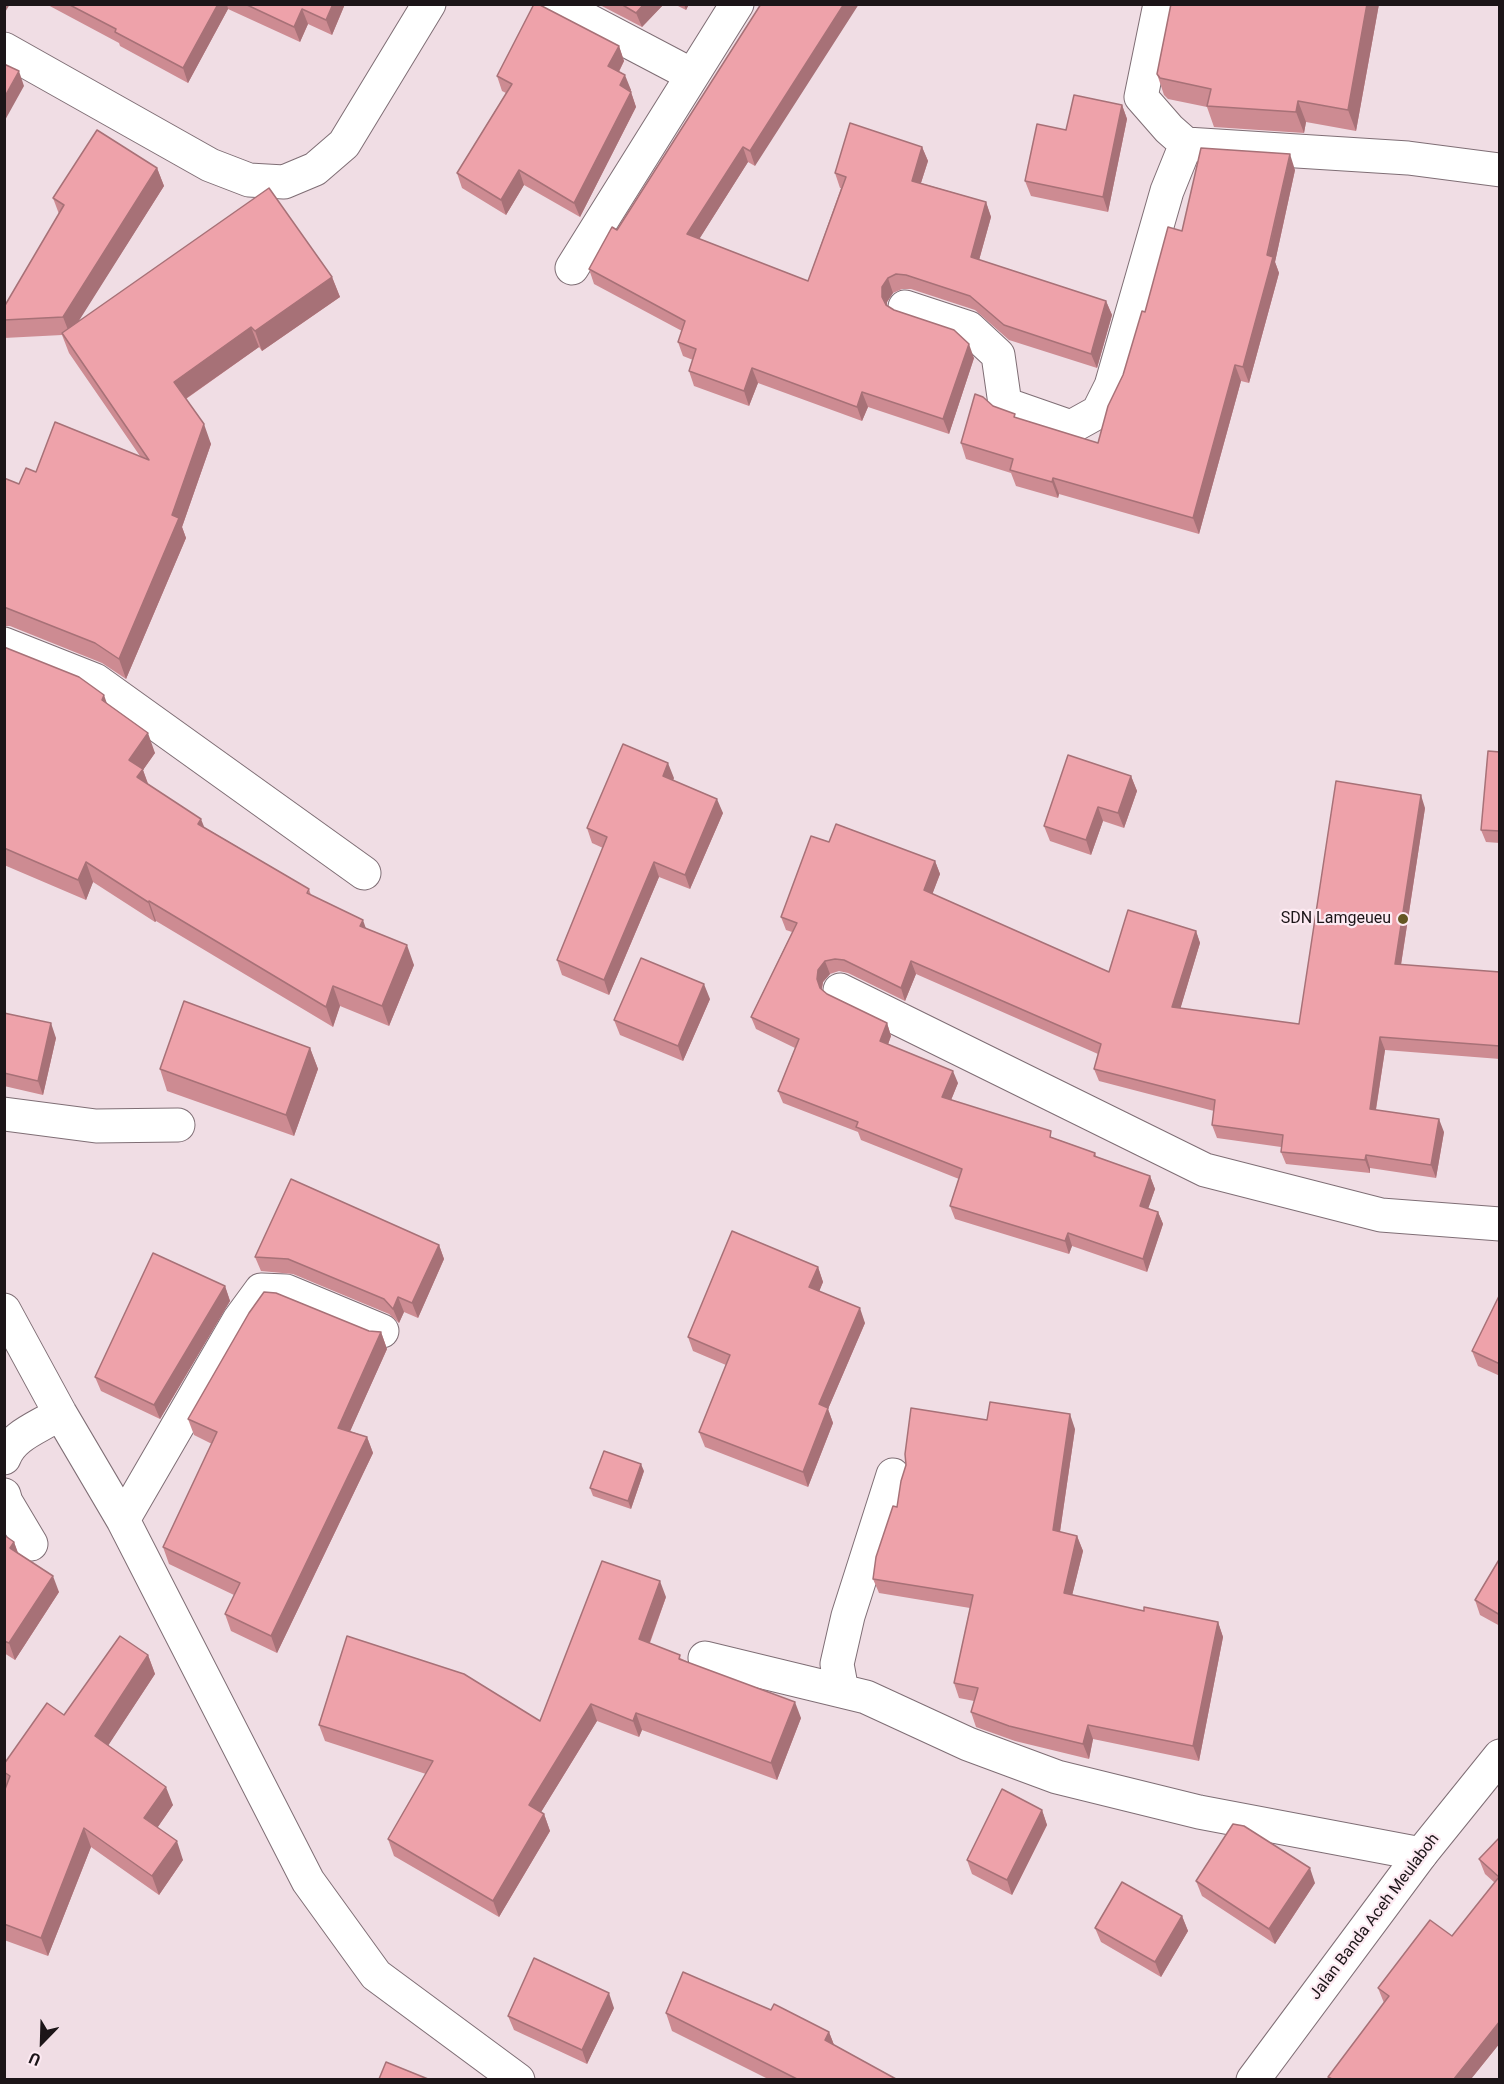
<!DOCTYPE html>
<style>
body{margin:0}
#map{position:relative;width:1504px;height:2084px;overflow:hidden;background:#f0dde4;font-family:Roboto,sans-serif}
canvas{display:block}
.frame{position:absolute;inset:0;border:6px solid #1c1518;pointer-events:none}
.north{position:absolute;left:12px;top:2012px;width:60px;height:60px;-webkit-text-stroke:4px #fdeaf2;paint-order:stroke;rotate:203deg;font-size:16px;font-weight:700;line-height:24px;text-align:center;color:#1c1518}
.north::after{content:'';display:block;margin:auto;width:21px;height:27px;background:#1c1518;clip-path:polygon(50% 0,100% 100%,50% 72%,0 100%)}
</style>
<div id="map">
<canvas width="1504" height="2084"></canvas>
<div class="frame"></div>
<div class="north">U</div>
</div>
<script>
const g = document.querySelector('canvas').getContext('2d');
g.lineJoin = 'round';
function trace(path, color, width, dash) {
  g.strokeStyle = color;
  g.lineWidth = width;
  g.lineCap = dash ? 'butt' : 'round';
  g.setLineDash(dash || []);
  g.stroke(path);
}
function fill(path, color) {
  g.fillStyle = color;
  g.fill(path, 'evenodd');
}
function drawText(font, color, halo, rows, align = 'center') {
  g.font = font + ' Roboto,sans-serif';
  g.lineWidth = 4.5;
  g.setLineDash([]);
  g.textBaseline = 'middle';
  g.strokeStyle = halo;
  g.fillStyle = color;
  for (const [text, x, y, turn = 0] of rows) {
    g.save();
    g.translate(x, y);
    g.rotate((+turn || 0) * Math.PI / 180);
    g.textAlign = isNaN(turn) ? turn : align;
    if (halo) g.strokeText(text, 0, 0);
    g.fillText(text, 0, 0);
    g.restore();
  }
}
const minor = new Path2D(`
 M557,4L692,75
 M1160,4L1141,97L1169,129L1186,144
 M4,49L210,165L249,180L284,182L315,169L344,144L429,4
 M572,268L737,4
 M905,307L969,328L998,355L1005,404L1071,427L1098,412L1111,386L1167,191L1186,144L1408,158L1500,170
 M4,644L95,680L364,873
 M840,990L1205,1170L1381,1215L1500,1224
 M4,1114L96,1126L178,1125
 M4,1310L60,1413L123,1520L308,1881L376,1975L518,2080
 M4,1458C13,1434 41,1427 60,1413
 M4,1495L6,1502L31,1544
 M123,1520L239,1320L261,1290L286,1291L382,1331
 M705,1658L866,1697L968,1744L1057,1777L1199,1812L1421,1854
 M842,1691L837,1664L848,1616L893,1475`);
const highway = new Path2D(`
 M1253,2080L1421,1854L1500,1756`);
trace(minor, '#7f6e75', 35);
trace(highway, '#7f6e75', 35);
trace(minor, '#fff', 33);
trace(highway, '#fff', 33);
fill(new Path2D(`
 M46,4H345L332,35L308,24L300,42L228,9L188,83L120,46L119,43Z
 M598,4H664L642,27Z
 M674,4H689L686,10Z
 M761,4L755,166L748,162L699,239L808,281L841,188H840L835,173L922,147L928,161L921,183L986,202L991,217L979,260L1106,301L1112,315L1097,368L1009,340L975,310L911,289H902L893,293L887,302V306L974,358L949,434L868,407L862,421L758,383L749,406L694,386L689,371L693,360L683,356L678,342L682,331L594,284L589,269L617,230Z
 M1171,4H1379L1356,131L1306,122L1304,133L1214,127L1207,107L1168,99L1164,95L1157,74Z
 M619,46L624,61L619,72L631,90L630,92H631L636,107L580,217L524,185L506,215L462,188L457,173L506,93L502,91L497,76Z
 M1122,105L1127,119L1108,212L1031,196L1025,181L1066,130Z
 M157,168L164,186L78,321L332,277L340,297L262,351L259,347L186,399L211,444L182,527L186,538L126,679L102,663L10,626H4V478L19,484L36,472L140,456L69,353L62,335L4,338V307L59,214L53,198Z
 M1295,170L1275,262L1279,273L1249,383L1241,381L1199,534L1059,494L1058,498L1016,486L1011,473L966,459L961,443L1017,418L1098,443L1123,375L1145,312L1182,231Z
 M4,647L108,704L155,753L143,770L148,785L204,827L309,889L311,895L366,928L414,965L389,1026L340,1006L333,1027L156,921L155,922L93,882L86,900L4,865Z
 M1500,752V843L1486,842L1481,830Z
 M1131,776L1137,791L1124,828L1103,821L1091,855L1050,841L1044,826Z
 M674,778L673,780L723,813L690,889L659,877L609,995L562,975L557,960L603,848L592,843L587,828Z
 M1425,808L1401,965L1500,972V1059L1385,1050L1376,1110L1444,1132L1436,1178L1370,1168V1173L1286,1164L1281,1152V1147L1217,1138L1212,1125L1214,1111L1099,1081L1094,1069L1098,1054L916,974L905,1001L848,973L839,971L830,974L823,982L822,990L827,994L887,1023L891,1036L888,1044L958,1083L951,1100L1054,1138L1095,1153L1097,1158L1150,1176L1155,1189L1148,1208L1158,1212L1163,1224L1147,1272L1072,1246L1069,1254L955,1219L950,1206L959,1179L861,1140L858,1132L783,1103L778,1091L795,1048L756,1029L751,1017L792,932L786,930L781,917L829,842L935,861L940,874L932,894L1109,972L1196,931L1200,943L1180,1009L1299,1024Z
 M710,999L683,1061L620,1035L614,1020Z
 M4,1013L56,1038L43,1095L4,1086Z
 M310,1048L318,1069L294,1136L167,1091L160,1069Z
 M439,1245L444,1259L418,1318L404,1312L399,1323L389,1314L293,1274L261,1271L255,1257Z
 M818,1267L823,1282L819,1291L865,1323L828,1409L833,1423L808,1487L705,1447L699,1432L726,1365L693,1351L688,1337Z
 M225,1286L230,1301L160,1419L101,1391L95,1377Z
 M1500,1294V1376L1478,1366L1472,1351Z
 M369,1331L381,1332L387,1349L350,1431L367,1437L373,1453L277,1653L231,1631L225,1614L234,1595L169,1564L163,1547L212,1444L194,1435L188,1419Z
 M987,1420L1075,1429L1060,1532L1077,1536L1083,1551L1072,1595L1144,1611L1218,1622L1223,1637L1199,1761L1093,1739L1089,1759L1015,1741L976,1727L971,1712L974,1701L959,1698L954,1683L970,1608L879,1593L873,1579L897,1507Z
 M644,1471L631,1509L593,1496L590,1488Z
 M4,1535L14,1542L18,1554L59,1592L15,1660L4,1653Z
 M1500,1558V1626L1480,1615L1475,1600Z
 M666,1597L650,1643L801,1718L777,1780L642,1730L639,1737L597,1721L541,1812L544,1814L550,1831L499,1917L394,1856L388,1839L426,1774L325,1741L319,1725L540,1721Z
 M148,1655L155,1674L108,1745L173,1805L157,1828L183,1860L159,1895L91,1847L48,1956L4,1940V1792L7,1786L4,1780V1764L64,1715Z
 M1042,1810L1047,1825L1012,1895L972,1874L967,1860Z
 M1500,1837V2043L1471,2079H1329L1328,2077L1384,2003L1378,1988L1452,1936L1495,1883L1485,1874L1479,1859Z
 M1196,1881L1315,1883L1275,1944L1202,1896Z
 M1182,1916L1188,1931L1161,1977L1101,1942L1095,1928Z
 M614,2008L587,2064L514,2030L508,2016Z
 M771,2010L829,2032L834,2045L896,2079H768L672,2031L666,2013Z`), '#cd8b92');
fill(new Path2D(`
 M4,4H10L4,14Z
 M218,4H227L228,9L188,83L183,68Z
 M333,4H345L332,35L326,20Z
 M644,4H664L642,27L636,13Z
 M684,4H689L686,10Z
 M844,4H859L755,166L750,151Z
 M1367,4H1379L1356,131L1348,110Z
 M302,9L308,24L300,42L294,27Z
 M619,46L624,61L614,81L608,66Z
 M19,71L24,86L4,122V98Z
 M625,75L631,90L625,100L620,85Z
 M631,92L636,107L580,217L574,203Z
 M1298,101L1306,122L1304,133L1296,112Z
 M1122,105L1127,119L1108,212L1103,197Z
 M743,147L748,162L693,249L687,234Z
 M922,147L928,161L917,195L912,181Z
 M1290,154L1295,170L1275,262L1279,273L1249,383L1243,367Z
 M157,168L164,186L70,335L63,317Z
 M519,170L524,185L506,215L501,200Z
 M986,202L991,217L976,271L971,257Z
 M332,277L340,297L262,351L255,331Z
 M888,278L893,293L887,302V311L882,297V287Z
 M1106,301L1112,315L1097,368L1091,354Z
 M251,327L259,347L181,402L174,382Z
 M969,344L974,358L949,434L943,419Z
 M1235,365L1241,381L1199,534L1193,518Z
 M752,368L758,383L749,406L744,391Z
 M862,392L868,407L862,421L857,407Z
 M204,424L211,444L182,527L186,538L126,679L119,659L172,515Z
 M1053,478L1059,494L1058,498L1052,482Z
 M104,695L111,715L102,700Z
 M148,733L155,753L143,770L150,789L144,797L129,760Z
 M668,763L674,778L669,790L663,776Z
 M1131,776L1137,791L1124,828L1118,813Z
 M1421,795L1425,808L1399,977L1395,964Z
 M717,799L723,813L690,889L685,875Z
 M1098,807L1103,821L1091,855L1086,840Z
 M201,819L209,839L198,824Z
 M935,861L940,874L929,903L924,890Z
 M86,862L93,882L86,900L78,880Z
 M654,862L659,877L609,995L604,980Z
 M149,901L156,921L155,922L148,902Z
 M363,920L370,940L360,926Z
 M1196,931L1200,943L1177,1020L1172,1007Z
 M407,945L414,965L389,1026L382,1006Z
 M825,961L830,974L823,982L821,992L817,979L818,970Z
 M911,961L916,974L905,1001L901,988Z
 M704,984L710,999L683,1061L678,1046Z
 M333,986L340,1006L333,1027L326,1007Z
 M51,1023L56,1038L43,1095L38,1081Z
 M887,1023L891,1036L885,1053L880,1041Z
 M1380,1037L1385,1050L1374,1121L1370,1109Z
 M310,1048L318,1069L294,1136L286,1115Z
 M953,1071L958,1083L947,1110L942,1097Z
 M1439,1119L1444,1132L1436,1178L1431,1165Z
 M1366,1155L1370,1168V1173L1365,1160Z
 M1150,1176L1155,1189L1145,1218L1140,1206Z
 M1158,1212L1163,1224L1147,1272L1143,1259Z
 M1068,1233L1072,1246L1069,1254L1065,1241Z
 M439,1245L444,1259L418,1318L412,1303Z
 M818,1267L823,1282L815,1302L809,1287Z
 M225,1286L230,1301L160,1419L154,1405Z
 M398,1297L404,1312L399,1323L393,1309Z
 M860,1308L865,1323L828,1409L833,1423L808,1487L803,1472L819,1404Z
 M381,1332L387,1349L344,1445L338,1428Z
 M1070,1414L1075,1429L1058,1545L1053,1530Z
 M367,1437L373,1453L277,1653L271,1636Z
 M641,1464L644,1471L631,1509L628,1501Z
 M1077,1536L1083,1551L1069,1608L1064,1593Z
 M14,1542L20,1558L10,1548Z
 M53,1576L59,1592L15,1660L9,1643Z
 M660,1581L666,1597L645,1655L639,1639Z
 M1218,1622L1223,1637L1199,1761L1193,1746Z
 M148,1655L155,1674L102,1755L95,1736Z
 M795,1702L801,1718L777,1780L771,1763Z
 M591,1704L597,1721L535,1822L529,1805Z
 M636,1713L642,1730L639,1737L633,1721Z
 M1088,1725L1093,1739L1089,1759L1083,1744Z
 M166,1787L173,1805L151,1837L144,1818Z
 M1042,1810L1047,1825L1012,1895L1007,1880Z
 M544,1814L550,1831L499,1917L493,1901Z
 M84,1828L91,1847L48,1956L41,1938Z
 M177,1841L183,1860L159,1895L152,1876Z
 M1310,1868L1315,1883L1275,1944L1269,1929Z
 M1182,1916L1188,1931L1161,1977L1155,1962Z
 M609,1993L614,2008L587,2064L582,2050Z
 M1500,2021V2043L1471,2079H1454Z
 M829,2032L836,2050L825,2040Z`), '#a77177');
const building = new Path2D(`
 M68,4H218L183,68L115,32L116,29Z
 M245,4H333L326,20L302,9L294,27Z
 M534,4H538L619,46L608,66L625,75L620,85L631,92L574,203L519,170L501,200L457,173L512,84L497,76Z
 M621,4H644L636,13Z
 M761,4H844L750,151L743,147L687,234L808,281L846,177L835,173L850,123L922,147L912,181L986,202L971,257L1106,301L1091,354L1004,325L970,296L906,275L896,274L888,278L882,287V297L886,305L894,310L954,330L969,344L943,419L862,392L857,407L752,368L744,391L689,371L696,349L678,342L685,321L589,269L612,227L617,230Z
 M1171,4H1367L1348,110L1298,101L1296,112L1207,106L1211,89L1160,78L1157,74Z
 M4,64L19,71L4,98Z
 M1074,95L1122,105L1103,197L1025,181L1037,124L1066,130Z
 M97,130L157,168L63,317L4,320V307L64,205L53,198Z
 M1201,148L1290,154L1267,255L1273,257L1243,367L1235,365L1193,518L1053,478L1052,482L1010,470L1013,459L961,443L975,394L983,397L993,406L1015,414L1014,417L1098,443L1108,406L1123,375L1142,311L1145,312L1168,227L1182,231Z
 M269,188L332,277L255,331L251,327L174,382L204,424L172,515L179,518L119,659L95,643L4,607V478L19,484L26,468L36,472L55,422L149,460L62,333Z
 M4,647L79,677L104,695L102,700L148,733L129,760L143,769L137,777L201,819L198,824L309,889L307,893L363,920L360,926L407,945L382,1006L333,986L326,1007L149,901L148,902L86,862L78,880L4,848Z
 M623,744L668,763L663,776L717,799L685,875L654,862L604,980L557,960L607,837L587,828Z
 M1488,751L1500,752V831L1481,830Z
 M1068,755L1131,776L1118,813L1098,807L1086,840L1044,826Z
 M1336,781L1421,795L1395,964L1500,972V1046L1380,1037L1370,1109L1439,1119L1431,1165L1366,1155L1365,1160L1281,1152L1283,1135L1212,1125L1215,1100L1094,1069L1101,1044L911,961L901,988L844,960L835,959L825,961L818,970L817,979L820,988L827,994L887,1023L880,1041L953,1071L942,1097L1051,1131L1050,1137L1095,1153L1094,1156L1150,1176L1140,1206L1158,1212L1143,1259L1068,1233L1065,1241L950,1206L962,1169L856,1127L858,1122L778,1091L799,1039L751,1017L797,923L781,917L811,836L829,842L836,824L935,861L924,890L1109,972L1128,910L1196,931L1172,1007L1299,1024Z
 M641,958L704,984L678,1046L614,1020Z
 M184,1001L310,1048L286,1115L160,1069Z
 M4,1013L51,1023L38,1081L4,1073Z
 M291,1179L439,1245L412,1303L398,1297L393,1309L384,1299L288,1259L255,1257Z
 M732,1231L818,1267L809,1287L860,1308L819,1404L828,1408L803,1472L699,1432L730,1355L688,1337Z
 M153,1253L225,1286L154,1405L95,1377Z
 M264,1292L276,1293L369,1331L381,1332L338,1428L367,1437L271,1636L225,1614L240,1583L163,1547L217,1432L188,1419L249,1313Z
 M1500,1294V1364L1472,1351Z
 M990,1402L1070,1414L1053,1530L1077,1536L1064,1593L1144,1611V1607L1218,1622L1193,1746L1088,1725L1083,1744L1009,1726L971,1712L978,1688L954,1683L973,1595L873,1579L876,1557L893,1506L897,1507L901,1481L906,1465L905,1454L911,1408L987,1420Z
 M604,1451L641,1464L628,1501L590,1488Z
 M4,1535L14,1542L10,1548L53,1576L9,1643L4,1641Z
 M1500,1558V1615L1475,1600Z
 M602,1561L660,1581L639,1639L680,1655L679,1659L795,1702L771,1763L636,1713L633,1721L591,1704L529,1805L544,1814L493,1901L388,1839L433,1761L319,1725L347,1636L464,1674L540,1721Z
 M120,1636L148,1655L95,1736L166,1787L144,1818L177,1841L152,1876L84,1828L41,1938L4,1924V1792L10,1776L4,1772V1764L47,1703L64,1715Z
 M1002,1789L1042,1810L1007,1880L967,1860Z
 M1233,1824L1244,1826L1310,1868L1269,1929L1196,1881Z
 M1500,1837V2021L1454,2079H1332L1328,2077L1389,1996L1378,1988L1430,1920L1452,1936L1499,1877L1479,1859Z
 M1122,1882L1182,1916L1155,1962L1095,1928Z
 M534,1958L609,1993L582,2050L508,2016Z
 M683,1972L771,2010L774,2004L829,2032L825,2040L896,2079H797L666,2013Z
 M386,2062L428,2079H379Z`);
fill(building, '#eea2aa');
trace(building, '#a77177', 1.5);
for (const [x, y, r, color] of [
 [1403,919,6,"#635723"]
]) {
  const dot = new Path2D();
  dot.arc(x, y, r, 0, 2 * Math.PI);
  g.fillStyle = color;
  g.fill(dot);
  trace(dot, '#fdeaf2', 2);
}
drawText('16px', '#1c1518', '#fdeaf2', [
 ["SDN Lamgeueu",1391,919]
], 'right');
drawText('16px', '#1c1518', '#fdeaf2', [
 ["Jalan Banda Aceh Meulaboh",1375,1917,-53]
]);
</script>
